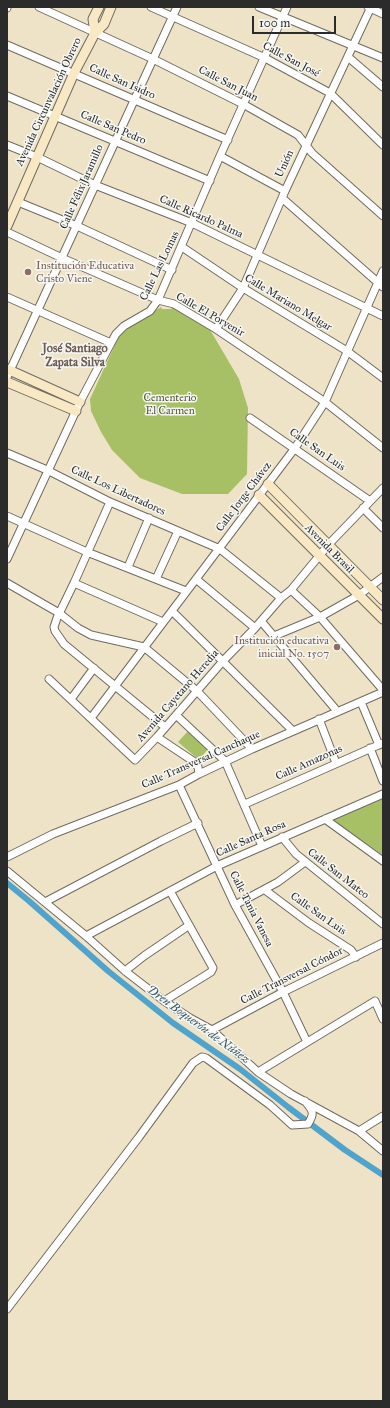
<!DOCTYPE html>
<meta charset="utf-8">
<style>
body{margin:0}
#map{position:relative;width:390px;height:1408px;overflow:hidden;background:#efe3c7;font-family:"IM FELL Great Primer",serif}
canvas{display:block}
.frame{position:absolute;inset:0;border:8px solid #2b2b2b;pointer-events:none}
.scale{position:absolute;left:252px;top:16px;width:84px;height:18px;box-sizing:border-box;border:2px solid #2b2b2b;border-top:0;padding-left:5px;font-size:12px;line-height:14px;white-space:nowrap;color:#2b2b2b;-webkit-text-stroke:3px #f6f6f2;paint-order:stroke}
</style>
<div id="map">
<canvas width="390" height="1408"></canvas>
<div class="frame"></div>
<div class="scale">100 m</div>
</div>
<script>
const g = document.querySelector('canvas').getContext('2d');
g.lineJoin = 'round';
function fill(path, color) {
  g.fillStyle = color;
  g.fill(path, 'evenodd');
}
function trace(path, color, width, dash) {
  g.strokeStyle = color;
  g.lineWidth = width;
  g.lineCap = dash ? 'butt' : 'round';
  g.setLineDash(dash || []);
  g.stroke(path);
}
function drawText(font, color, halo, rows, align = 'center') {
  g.font = font + ' "IM FELL Great Primer",serif';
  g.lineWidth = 3;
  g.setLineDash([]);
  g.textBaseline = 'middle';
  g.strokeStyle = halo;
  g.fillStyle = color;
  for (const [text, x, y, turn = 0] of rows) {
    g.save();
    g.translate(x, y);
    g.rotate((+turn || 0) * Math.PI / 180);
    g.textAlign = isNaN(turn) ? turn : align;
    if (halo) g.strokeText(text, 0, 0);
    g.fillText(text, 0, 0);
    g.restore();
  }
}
fill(new Path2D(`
 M173,306L209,328L239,379L248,408L247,474L228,494H182L140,478L112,450L101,432L91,411L90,399L119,336L126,330L161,307L162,309H171Z
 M188,731L208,749L199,760L178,742Z
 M383,796V855L332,819Z`), '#a8c065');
trace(new Path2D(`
 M7,883L29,901L108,971L173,1023L240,1069L288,1107L345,1150L383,1175`), '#50a4cb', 6);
const street = new Path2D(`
 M39,7L153,59L243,104L298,135L312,153L383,216
 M151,7L265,58L330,93L383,145
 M259,7L383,58
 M368,7L383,14
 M7,8V7
 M7,45L228,140
 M348,57L383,87
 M7,96L210,181
 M7,145L37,157L95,185L192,223L383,316
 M220,156L285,191
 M282,198L383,287
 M18,202L77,226L172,270
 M7,232L62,258L158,300L174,304L216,329L325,402L383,448
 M182,247L243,288L347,351L383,378
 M7,297L111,343
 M216,329L243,288L285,191L371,7
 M7,377L177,7
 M250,418L370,501
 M7,453L47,470L110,502L220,549L281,598
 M110,502L74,583L57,618L54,627L55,631L64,644L165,727
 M363,508L383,528
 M7,516L87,552L186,591
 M7,559L80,402L111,343L116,334L124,326L150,311L158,300L220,156L287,7
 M128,567L149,518
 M156,579L178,531
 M196,579L255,628
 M7,583L59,613L78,628L91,635L144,647L197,691L252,749
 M74,583L163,622
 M291,590L320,617L383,690
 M172,611L293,731
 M261,621L337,711
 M274,636L320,617L359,595L383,577
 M49,679L135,760L157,737L223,661L255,628L281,598L291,590L329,544L383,488
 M71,699L94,668
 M361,702L379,745
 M176,715L225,761L262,846
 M91,718L295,448L325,402L383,271
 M319,719L336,763
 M157,737L193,761L198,767L199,774
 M370,748L383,781
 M179,785L235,905L283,992L307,1042
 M245,804L383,743
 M325,819L383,861
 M282,837L296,854L383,924
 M7,857L53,834L179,785L199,774L252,749L383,692
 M7,871L86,936L125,971L164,1001L190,1018L212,1030L258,1072L291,1094L359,1131L383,1151
 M265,890L309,923L351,950L356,957
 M45,902L161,841L198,823
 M235,905L278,882L305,862
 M86,936L217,866L383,794
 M125,971L144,956L188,926
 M164,1001L211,972L213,968L170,891
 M212,1030L283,992L383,943
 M258,1072L375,1001L383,1019
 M359,1131L383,1116
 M7,1309L139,1137L193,1063L202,1057L206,1058L270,1105L292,1125L308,1124C315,1113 313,1111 305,1101`);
const secondary = new Path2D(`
 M95,33L93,19L99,7
 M7,226L74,73L95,33L104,24L111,7
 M7,369L80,402
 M7,382L76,411
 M268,484L383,600
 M259,495L383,619`);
trace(street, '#706b62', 9);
trace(secondary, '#706b62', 11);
trace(street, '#fff', 7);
trace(secondary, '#f8e8c3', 9);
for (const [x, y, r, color] of [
 [28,272,4,"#8d6e63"],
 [337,647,4,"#8d6e63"]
]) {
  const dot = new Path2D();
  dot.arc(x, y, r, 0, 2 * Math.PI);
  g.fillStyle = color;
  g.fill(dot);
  trace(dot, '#f6f6f2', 1.5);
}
drawText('11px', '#2b2b2b', '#f6f6f2', [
 ["Calle San José",291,60,28],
 ["Calle San Isidro",122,82,24],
 ["Calle San Juan",228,84,27],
 ["Avenida Circunvalación Obrero",49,102,-65],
 ["Calle San Pedro",113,128,23],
 ["Unión",285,164,-65],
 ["Calle Félix Jaramillo",82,187,-66],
 ["Calle Ricardo Palma",201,217,24],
 ["Calle Las Lomas",160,266,-64],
 ["Calle Mariano Melgar",288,303,31],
 ["Calle El Porvenir",210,315,30],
 ["Calle San Luis",317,450,35],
 ["Calle Los Libertadores",118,491,25],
 ["Calle Jorge Chávez",244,497,-53],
 ["Avenida Brasil",329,549,45],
 ["Avenida Cayetano Heredia",178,696,-49],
 ["Calle Transversal Canchaque",201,760,-24],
 ["Calle Amazonas",309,763,-24],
 ["Calle Santa Rosa",251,839,-24],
 ["Calle San Mateo",338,874,38],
 ["Calle Tania Vanesa",251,909,63],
 ["Calle San Luis",318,914,35],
 ["Calle Transversal Cóndor",292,976,-27]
]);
drawText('11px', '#785e54', '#f6f6f2', [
 ["Institución Educativa",36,266],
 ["Cristo Viene",36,279],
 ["Institución educativa",329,641,"right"],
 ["inicial No. 1507",329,654,"right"]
], 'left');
drawText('11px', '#50583c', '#f6f6f2', [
 ["Cementerio",170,398],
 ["El Carmen",170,411]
]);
drawText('bold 12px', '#6c5b54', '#f6f6f2', [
 ["José Santiago",75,349],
 ["Zapata Silva",75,363]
]);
drawText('italic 12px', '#3a5b6b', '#f6f6f2', [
 ["Dren Boquerón de Núñez",198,1025,36]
]);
</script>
